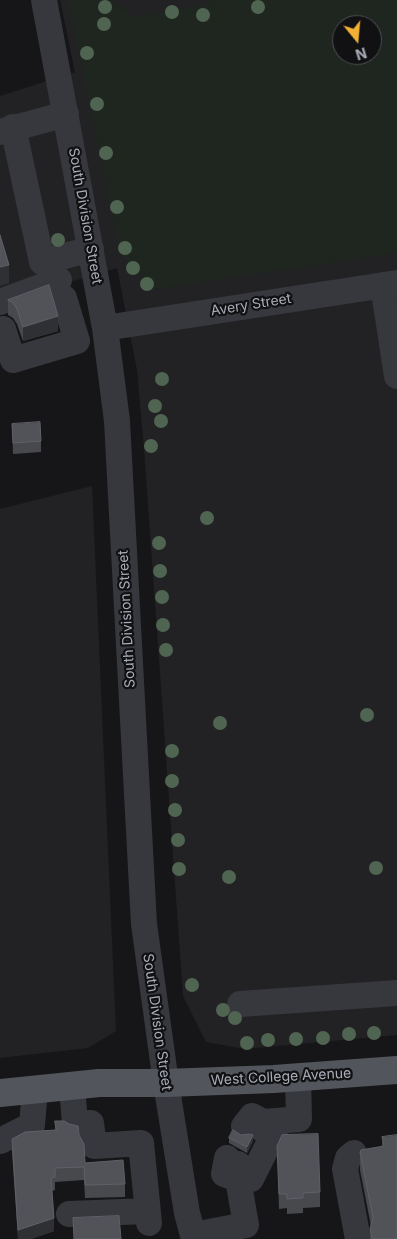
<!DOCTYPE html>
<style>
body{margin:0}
#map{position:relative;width:397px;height:1239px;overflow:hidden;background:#161618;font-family:Inter,sans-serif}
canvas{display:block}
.north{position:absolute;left:332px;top:15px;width:50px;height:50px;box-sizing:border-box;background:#111113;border:1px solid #4d4f55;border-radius:50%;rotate:163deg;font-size:14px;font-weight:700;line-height:20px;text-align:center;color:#a8adb8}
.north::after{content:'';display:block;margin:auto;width:18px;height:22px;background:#f2b134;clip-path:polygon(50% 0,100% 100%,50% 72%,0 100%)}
</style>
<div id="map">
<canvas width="397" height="1239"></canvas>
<div class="north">N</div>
</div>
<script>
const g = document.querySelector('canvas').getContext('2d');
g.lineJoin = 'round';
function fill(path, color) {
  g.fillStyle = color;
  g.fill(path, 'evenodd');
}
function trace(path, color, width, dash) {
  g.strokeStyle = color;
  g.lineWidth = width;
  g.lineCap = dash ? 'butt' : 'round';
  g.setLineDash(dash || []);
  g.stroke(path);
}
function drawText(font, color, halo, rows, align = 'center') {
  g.font = font + ' Inter,sans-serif';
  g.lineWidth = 4.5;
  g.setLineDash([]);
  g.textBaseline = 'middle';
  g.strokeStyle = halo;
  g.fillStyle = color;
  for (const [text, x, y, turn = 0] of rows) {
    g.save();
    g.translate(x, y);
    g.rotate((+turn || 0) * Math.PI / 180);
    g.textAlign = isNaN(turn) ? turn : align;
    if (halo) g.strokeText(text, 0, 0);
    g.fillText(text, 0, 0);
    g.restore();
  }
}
fill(new Path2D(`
 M60,0H397V1035L245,1049L206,1042L183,996L144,449L137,370L117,268L0,303V96L75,72ZM342,25H372V55H342Z
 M92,486L116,1031L88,1048L0,1058V509Z`), '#222225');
fill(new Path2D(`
 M68,0H109L134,17L166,12L171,5L180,9L208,4L210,0L224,1L234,0H397V253L156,289L147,287L120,253ZM342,25H372V55H342Z`), '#1e261f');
trace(new Path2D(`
 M44,0L105,328L117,421L144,924L166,1083L187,1213L194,1239
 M13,127L42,262L91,249
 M0,132L66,114
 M383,285L397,376
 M0,302L59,280
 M105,328L397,283
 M3,329L13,360L77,341L64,298
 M240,1004L397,993
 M72,1086L75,1124L91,1123L94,1146L141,1143L149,1223
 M260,1128L265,1122L299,1119L298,1077
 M0,1141L32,1125L35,1089
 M354,1153L348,1158L345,1169L358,1239
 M227,1158L224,1174L238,1179H251L276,1129L252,1116L244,1126
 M69,1214L147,1211
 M193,1235L246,1225L238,1179V1164`), '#37383d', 26);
trace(new Path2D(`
 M0,1093L99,1083H166L274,1079L397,1070`), '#53555c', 28);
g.fillStyle = '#506452';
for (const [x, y] of [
 [105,7],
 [258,7],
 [172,12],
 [203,15],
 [104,24],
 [87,53],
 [97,104],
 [106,153],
 [117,207],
 [58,240],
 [125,248],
 [133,268],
 [147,284],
 [162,379],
 [155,406],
 [161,421],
 [151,446],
 [207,518],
 [159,543],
 [160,571],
 [162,597],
 [163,625],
 [166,650],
 [367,715],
 [220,723],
 [172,751],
 [172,781],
 [175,810],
 [178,840],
 [376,868],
 [179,869],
 [229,877],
 [192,985],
 [223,1010],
 [235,1018],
 [374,1033],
 [349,1034],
 [323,1038],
 [296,1039],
 [268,1040],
 [247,1043]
]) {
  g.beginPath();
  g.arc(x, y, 7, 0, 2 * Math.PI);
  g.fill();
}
fill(new Path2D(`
 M8,300L58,331L23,341L17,324L13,318L8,315Z
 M12,424L41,441V452L13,454Z
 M55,1121L79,1135L85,1163L125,1184V1197L85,1198L84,1180L55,1182V1190L52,1191L54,1231L31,1239H18L12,1152V1139L55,1130Z
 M241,1135L253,1141L247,1153L229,1143V1138Z
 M382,1137L397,1239H370L371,1226L360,1170V1152L382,1147Z
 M277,1146L320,1192V1207L303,1208V1213L287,1214V1208L279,1209Z`), '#47494d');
fill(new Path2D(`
 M9,265V283L0,286V267Z
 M58,316V331L23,341V327Z
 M253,1135V1141L247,1153V1147Z
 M54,1218V1231L31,1239H18V1230Z`), '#2f3033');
const building = new Path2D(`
 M0,235L9,265L0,267Z
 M49,285L58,316L23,327L17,309L13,303L8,300Z
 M40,422L41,441L13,443L12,424Z
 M55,1121H64L69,1124L78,1126L79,1135L84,1144L85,1163L123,1160L125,1184L85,1185L84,1167L55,1168V1177L51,1178L54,1218L18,1230L12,1139L25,1132L56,1130Z
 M233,1130L241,1135L250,1134L253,1135L247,1147L229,1138Z
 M318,1134L320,1192L303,1193V1198L287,1199V1194H279L277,1146L282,1135Z
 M397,1135V1239H372L370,1229L373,1218L360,1152L361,1150L384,1146L382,1137Z
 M119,1216L121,1239H74L73,1218Z`);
fill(building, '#525359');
trace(building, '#5f6168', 1);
drawText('14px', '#a8adb8', '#111113', [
 ["South Division Street",85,216,80],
 ["Avery Street",251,305,-9],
 ["South Division Street",127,619,-93],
 ["South Division Street",157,1022,82],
 ["West College Avenue",281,1077,-3]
]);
</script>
